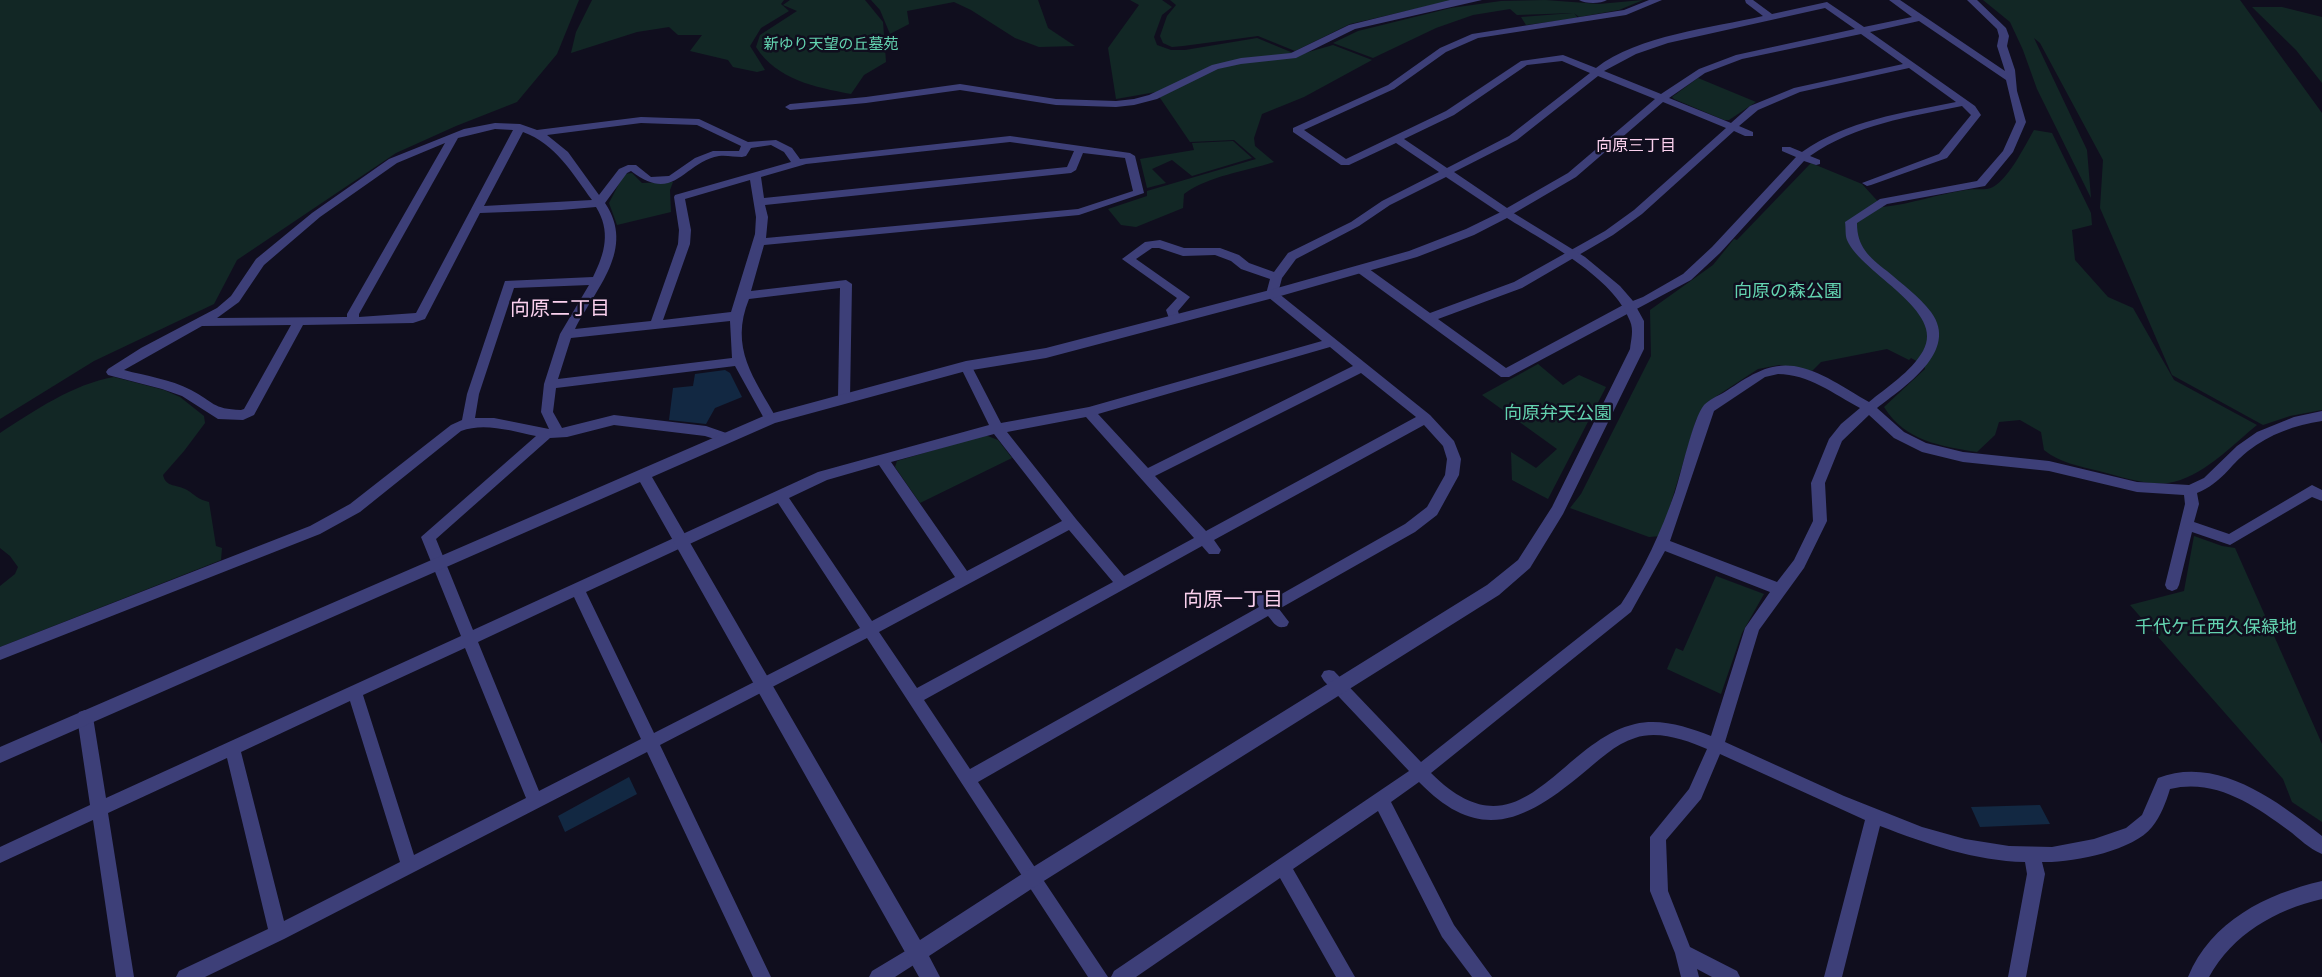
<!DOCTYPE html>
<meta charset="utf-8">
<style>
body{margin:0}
canvas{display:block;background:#100e1e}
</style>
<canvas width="2322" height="977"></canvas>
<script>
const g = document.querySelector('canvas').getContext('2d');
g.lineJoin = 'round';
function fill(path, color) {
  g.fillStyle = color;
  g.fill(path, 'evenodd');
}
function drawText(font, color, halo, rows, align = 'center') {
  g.font = font + ' "Archivo Narrow","Noto Sans JP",sans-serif';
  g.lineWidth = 5;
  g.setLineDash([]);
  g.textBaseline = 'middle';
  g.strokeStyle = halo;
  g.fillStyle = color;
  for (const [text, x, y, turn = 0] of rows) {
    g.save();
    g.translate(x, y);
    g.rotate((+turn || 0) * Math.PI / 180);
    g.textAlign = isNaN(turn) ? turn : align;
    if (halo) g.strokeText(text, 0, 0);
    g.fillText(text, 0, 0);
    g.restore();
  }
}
fill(new Path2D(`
 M0,0H579L557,54L517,102L456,126L396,153L237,260L214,304L94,361L0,419Z
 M592,0H784L781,4L789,11L761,28L750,46L765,70L757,72L733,67L728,60L690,51L702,35H678L669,27L637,32L571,53L576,32Z
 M790,0H865L883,22L886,62L864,75L851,94C815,87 777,80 756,47L760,35L797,11L783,5Z
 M871,0H1038L1048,28L1075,46L1039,47L1015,38L971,10L954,2L907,11L909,24L890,34L880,10Z
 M1130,0H1162L1172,7L1162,15L1154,37L1157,45L1171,50H1185L1257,38L1298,55L1333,45L1372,60L1304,97L1262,114L1254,138L1255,146L1274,162C1244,172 1210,175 1184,194L1183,208L1136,227L1121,225L1108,209L1147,196V191L1256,159L1234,140L1190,142L1156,92L1116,99L1108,48L1139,5Z
 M1170,0H1454L1350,24L1295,51L1258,36L1183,46L1172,47L1163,43L1160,36L1167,16L1176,5Z
 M1545,0L1599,4L1643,0L1619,10L1579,17L1574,13L1578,18L1526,25L1521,17L1573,13L1517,15L1510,9L1473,15L1436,28L1373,58L1333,43L1358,31L1451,8L1501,1Z
 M1983,0H2240L2322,113V410L2290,416L2263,425L2172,375L2100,208L2103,160L2040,43L2034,38L2087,150L2091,198L2037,89L2023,50L2010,22Z
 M2252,7H2282L2322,17V83L2296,50Z
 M1698,78L1756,102L1729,120H1724L1674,99L1672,97Z
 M2034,130L2052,133L2091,213L2092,225L2072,230L2075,260L2108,297L2133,308L2174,380L2257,425C2231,446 2202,478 2168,483C2149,486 2118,476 2099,471C2079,466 2060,463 2044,450L2041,432L2020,420L1999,422L1995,435L1977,452C1940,446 1905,441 1884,407L1925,369L1924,365L1911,358L1909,360L1887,349L1821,362L1812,371L1779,365L1758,369L1709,401L1696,420L1661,536L1649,537L1570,508L1581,494L1651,356L1650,310L1713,265L1734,239L1737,240L1811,163L1862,184L1883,207C1912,204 1938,194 1966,190C1974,188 1986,191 1993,187C2010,177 2024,147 2034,130Z
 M1233,141L1252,158L1192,176L1172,160L1152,169L1166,183L1147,188L1140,159L1194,150L1192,143Z
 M632,173L642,183L673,182L670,190L671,212L617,225L609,203L624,174Z
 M1538,364L1563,385L1579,375L1606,387L1548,499L1512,480L1511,452L1536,468L1557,449L1482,395Z
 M114,377L164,390L180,397L204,416L205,423L184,451L163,475C166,488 177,484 187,490C195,495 199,500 209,502L216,546L222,548L221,560L0,647V586L15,574L18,567L10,556L0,548V433C34,411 73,384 114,377Z
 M985,435L998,440L1012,458L920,503L895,467L897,461Z
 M2194,536L2222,546L2235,548L2322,744V822L2292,802L2283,779L2130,605L2184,591Z
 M1716,576L1764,594L1742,633L1721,694L1667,669L1676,648L1683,651Z`), '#122725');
fill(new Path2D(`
 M725,370L730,373L742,397L715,408L706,424L669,420L673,388L693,386L695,374Z
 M629,777L637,794L565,832L558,816Z
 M2040,805L2050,824L1980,827L1971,807Z`), '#122842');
fill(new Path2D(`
 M1450,0H1482L1355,29L1296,58L1241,64L1218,69L1157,99L1134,105L1116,107L1056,105L960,90L866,103L790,110L785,107L790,104L866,97L960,84L1056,99L1116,101L1134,99L1149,95L1212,65L1241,58L1291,53L1349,25Z
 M1579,0H1607C1601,4 1585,4 1579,0Z
 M1649,0H1662L1626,15L1478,38L1446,52L1394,89L1304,130L1346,159L1446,111L1521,61L1563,55L1596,68C1638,35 1712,28 1763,16L1746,3L1745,0H1753L1772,14L1827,2L1864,27L1912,17L1889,0H1900L2005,71L1997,46L1999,36L1997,29L1967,0H1977L2006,28L2009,36L2007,46L2015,70L2017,91L2026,122L2013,152L1985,186L1887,204L1857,223C1857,247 1869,257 1887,271C1902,284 1919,296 1931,312C1960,351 1904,387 1877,408L1904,432L1926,443L1963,452L2049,461L2137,482L2189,485L2204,478L2237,446L2257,432L2294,417L2322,411V421C2295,425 2270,434 2248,451C2228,467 2223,482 2197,493L2199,504L2194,522L2229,534L2312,485L2322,490V501L2312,497L2230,545L2192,532L2179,585L2177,589L2172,591L2167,589L2165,585L2185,504L2184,495L2137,492L2049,471L1963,462L1922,452L1894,438L1869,415L1842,441L1825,483L1827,521L1804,568L1759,630L1725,742L1844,796L1922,827L1965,839L2009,846L2052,847L2094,839L2126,828L2142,815L2158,778C2218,755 2277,801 2322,836V854C2309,849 2299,838 2288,830C2254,805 2215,778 2170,789C2166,802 2161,816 2152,827C2133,851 2072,863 2042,862L2045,874L2026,977H2008L2027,874L2025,862C1975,861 1927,844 1880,826L1842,977H1824L1865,820L1720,754L1701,799L1666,840L1668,891L1690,947L1737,971L1740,977H1712L1697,969L1699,977H1681L1675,953L1650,891V837L1689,789L1707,749C1686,740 1658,730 1635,738C1615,744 1598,761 1582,774C1524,822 1479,844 1419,782L1391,802L1454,925L1492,977H1472L1442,937L1378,811L1293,869L1355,977H1336L1280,878L1136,977H1111L1114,971L1409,771L1324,681L1321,676L1324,671L1329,670L1334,671L1421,762L1621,604C1644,569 1661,532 1675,492C1681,474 1693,418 1704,405C1709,400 1717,396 1723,393C1745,379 1766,362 1794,366C1820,370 1846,389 1869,402C1887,387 1911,372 1923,351C1947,311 1862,274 1847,240C1845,235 1846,228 1845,222L1880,199L1977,181L2003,151L2016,122L2006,80L1919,21L1870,32L1975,106L1981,115L1947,158L1871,185L1867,186L1862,183L1939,154L1971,115L1962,106C1909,117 1856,124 1810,156L1820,160V164L1816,165L1804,161L1720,253L1691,280L1509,377H1501L1357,272V266H1365L1430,313L1514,282L1605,231L1634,210L1726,128L1663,102L1576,177L1511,215H1503L1446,177L1390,205L1359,226L1296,259L1282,278L1278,293L1430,415L1454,441L1461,459L1459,475L1437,515L1415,532L1279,609L1289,622L1287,626C1277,630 1274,623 1268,616L978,782L1108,977H1088L867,638L660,745L771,977H753L647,752L284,939L205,977H176L179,971L268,929L227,758L108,813L134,977H116L93,820L0,863V847L90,805L77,717L79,712L85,710L91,712L93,717L106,798L461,636L421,537L536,436C512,431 484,422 461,431L360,512L320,534L0,660V647L310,526L350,504L451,425L462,420L467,394L505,281L593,277C605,253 611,231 596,207L561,210L480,213L425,319L413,323L303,325L254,415L243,420L218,419L182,396L162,389L108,375L106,372L108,369L141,348L217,308L231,296L256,259L312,213L389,159L464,129L495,123L520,124L537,130L641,117L699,119L748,142L776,140L792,148L800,159L1010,136L1130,153L1135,156L1144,193L1079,215L764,245L751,291L846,280L852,284L850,398L848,401L844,402L838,398L840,288L749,299C729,348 754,378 777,419L776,422H766L735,366L556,388L553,412L562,428L614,415L706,426L732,435L734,438L727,443L705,436L614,425L567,437L550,438L436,539L473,630L818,472L989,425L960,366L962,363H970L1001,423L1089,407L1322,341L1268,297L1266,294L1270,279L1241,269L1231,261L1215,255L1183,256L1159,248H1152L1136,259L1190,297L1178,311L1180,318L1178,321H1170L1166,310L1177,298L1122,259L1145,242L1160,240L1184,248H1220L1239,255L1249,263L1274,272L1288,253L1351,222L1382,201L1439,172L1396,143L1349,165H1341L1293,132V128L1388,85L1440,48L1472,34L1624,10ZM1825,8L1855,29L1736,55L1699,69L1661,94L1604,71L1636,54L1668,43ZM1861,34L1903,64L1794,88L1750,106L1731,123L1669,98L1705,73L1742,59ZM1562,61L1590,73L1509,136L1447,168L1404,139L1454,115L1527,65ZM1909,68L1956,102C1902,113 1848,120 1802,152L1790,147H1782V151L1796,157L1712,247L1683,274L1643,297L1625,304L1506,368L1438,319L1522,288L1613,235L1642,214L1734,131L1745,136H1753V132L1739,126L1758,110L1800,92ZM1598,76L1655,99L1568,173L1507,208L1454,172L1517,140ZM641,123L697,125L741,146L739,151H713L695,158L669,176L651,177L636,165H628L619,169L599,195L568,152L547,135ZM495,129L513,130L416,313L359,317V314L458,138ZM523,132C556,144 572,173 592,200L484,206ZM1010,142L1074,151L1067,167L764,198L761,177L806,164ZM445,143L347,314V317L217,318L239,302L264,265L320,217L397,163ZM771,145L784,152L791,162L675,195L674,197L679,230L678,244L651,321L575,329C596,288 636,249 605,203L627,173L631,171C675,205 683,162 719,156C726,155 735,157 742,157L746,156L751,148ZM1083,153L1125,158L1133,191L1078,209L766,238L768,217L765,205L1071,173L1076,170ZM750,180L756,217L755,234L731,312L663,320L690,244L691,230L685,199ZM589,285L560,334L544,384L541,412L549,429L494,418H475L479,394L514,288ZM730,321L732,358L558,379L571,338ZM291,325L244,409L241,410C212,409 214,402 191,390C170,379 146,376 124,370L202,326ZM1330,347L1353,366L1148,468L1098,414ZM1361,373L1416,417L1206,531L1155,476ZM1778,374C1808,374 1834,394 1860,408L1841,424L1829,439L1811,483L1813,521L1794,560L1777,582L1670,541L1714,411L1765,377ZM1086,417L1194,538L1124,576L1076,519L1007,432ZM1424,425L1443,446L1447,459L1445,475L1427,507L1405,524L1271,600L1262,594L1257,596L1255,600L1259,607L970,769L924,700L1202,546L1209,554H1219L1221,550L1214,540ZM994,434L1062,521L967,571L891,462ZM879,465L955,577L872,621L789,498L827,480ZM778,503L860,628L654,733L586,592ZM1069,530L1113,582L917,688L879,632ZM1665,551L1770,592L1745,628L1711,736C1687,727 1661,718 1635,724C1558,742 1521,863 1431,773L1631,612ZM574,597L641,739L539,791L478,642ZM465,648L526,798L414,855L363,695ZM350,701L400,862L284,921L241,752Z
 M917,944L923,947L926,953L923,959L895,977H869L872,971Z`), '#3d3f78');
fill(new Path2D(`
 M1507,209L1585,257L1620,286L1633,301L1644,321V349L1563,514L1530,568L1499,595L1039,884L929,956L940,977H919L640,482L0,763V747L766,415L966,361L1046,348L1270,290L1409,251L1466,229ZM1507,218C1545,242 1614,277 1630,321C1634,330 1631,340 1630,349L1552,507L1518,560L1487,585L1025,872L920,940L652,477L775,423L966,371L1046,358L1277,297L1417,257L1474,235Z
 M2322,881V899C2275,910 2233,934 2209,977H2188C2211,921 2266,894 2322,881Z`), '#3d3f78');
drawText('15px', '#63d3b0', '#100e1e', [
 ["新ゆり天望の丘墓苑",831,45]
]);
drawText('16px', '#fbd1ee', '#100e1e', [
 ["向原三丁目",1636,147]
]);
drawText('18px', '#63d3b0', '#100e1e', [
 ["向原の森公園",1788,292],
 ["向原弁天公園",1558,414],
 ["千代ケ丘西久保緑地",2216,628]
]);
drawText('20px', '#fbd1ee', '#100e1e', [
 ["向原二丁目",560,310],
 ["向原一丁目",1233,601]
]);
</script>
